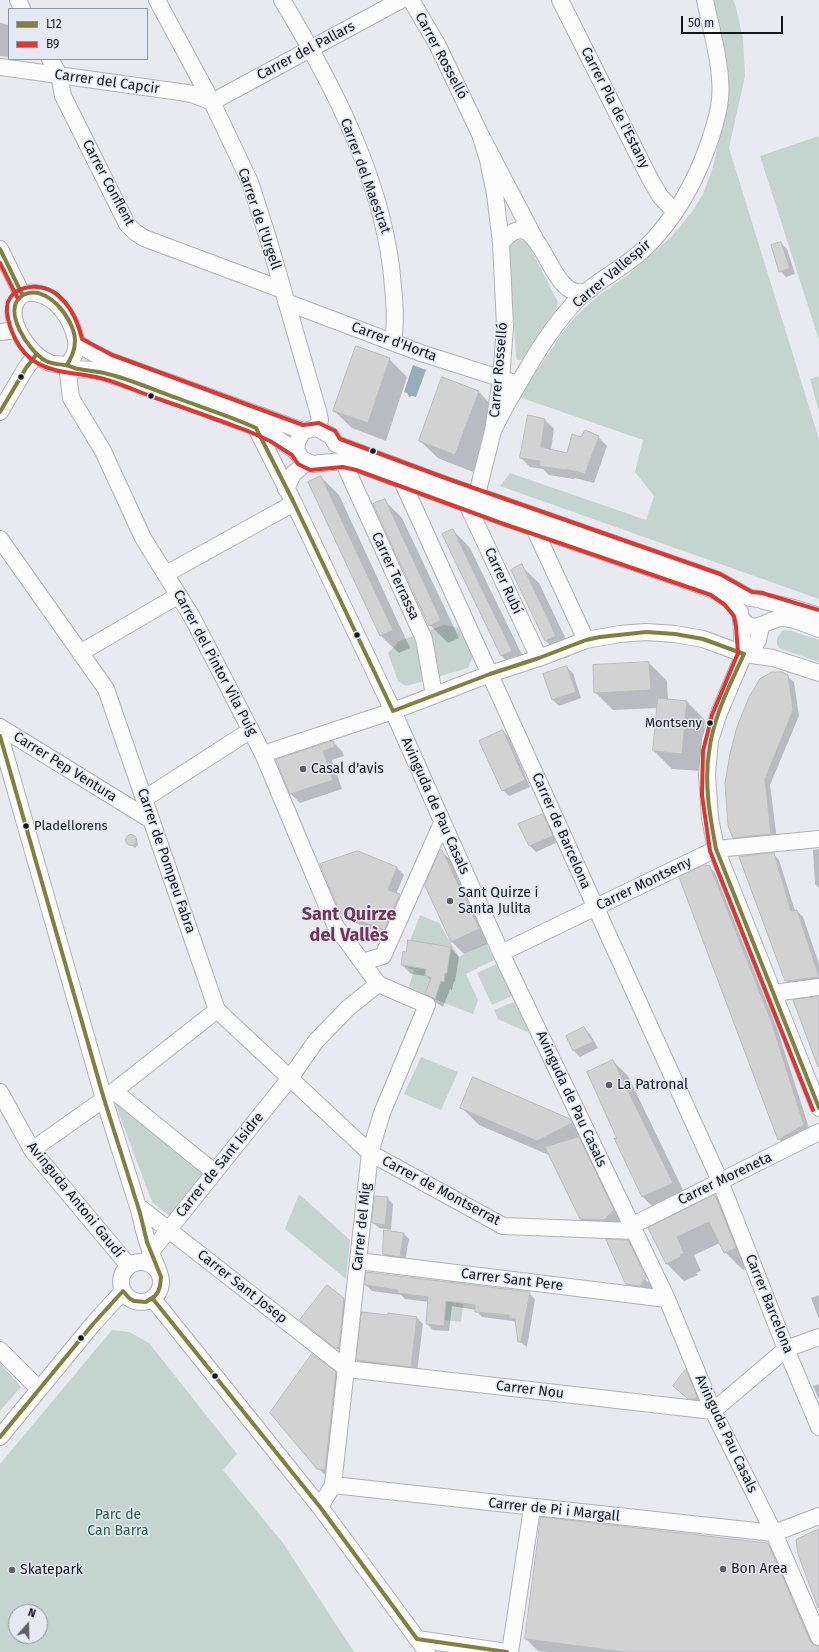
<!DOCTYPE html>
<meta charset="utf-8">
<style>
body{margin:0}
#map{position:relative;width:819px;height:1652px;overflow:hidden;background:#e8eaf0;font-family:"Fira Sans",sans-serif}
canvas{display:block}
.legend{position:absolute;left:8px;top:8px;width:140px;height:52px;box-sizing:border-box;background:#e5e9f4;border:1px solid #92959d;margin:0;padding:5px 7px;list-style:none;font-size:12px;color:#15161a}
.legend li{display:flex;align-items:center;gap:8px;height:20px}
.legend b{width:20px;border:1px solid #92959d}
.north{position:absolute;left:8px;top:1604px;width:40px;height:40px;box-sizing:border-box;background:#e5e9f4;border:1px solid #92959d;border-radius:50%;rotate:20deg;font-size:11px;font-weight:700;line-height:16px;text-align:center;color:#15161a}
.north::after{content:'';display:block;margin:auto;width:14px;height:18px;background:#5f6065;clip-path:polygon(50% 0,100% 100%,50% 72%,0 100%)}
.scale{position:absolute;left:681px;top:16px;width:102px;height:18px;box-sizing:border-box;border:2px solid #15161a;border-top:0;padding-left:5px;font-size:12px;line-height:14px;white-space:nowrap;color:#15161a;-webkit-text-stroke:3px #e5e9f4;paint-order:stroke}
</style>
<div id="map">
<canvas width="819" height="1652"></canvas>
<ul class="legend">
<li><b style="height:5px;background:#808040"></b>L12</li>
<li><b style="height:5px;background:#da3832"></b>B9</li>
</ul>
<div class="north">N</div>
<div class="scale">50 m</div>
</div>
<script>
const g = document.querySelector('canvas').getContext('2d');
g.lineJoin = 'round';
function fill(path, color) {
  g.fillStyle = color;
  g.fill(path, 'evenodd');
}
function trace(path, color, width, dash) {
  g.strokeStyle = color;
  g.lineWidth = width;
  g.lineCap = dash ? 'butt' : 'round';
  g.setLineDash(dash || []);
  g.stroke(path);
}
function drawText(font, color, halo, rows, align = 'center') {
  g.font = font + ' "Fira Sans",sans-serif';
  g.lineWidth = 3;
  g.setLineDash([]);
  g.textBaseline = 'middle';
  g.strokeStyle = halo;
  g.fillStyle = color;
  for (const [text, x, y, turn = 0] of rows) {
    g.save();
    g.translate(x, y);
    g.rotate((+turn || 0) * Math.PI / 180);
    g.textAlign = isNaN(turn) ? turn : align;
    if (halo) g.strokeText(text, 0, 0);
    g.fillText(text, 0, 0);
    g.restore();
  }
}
fill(new Path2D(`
 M713,0H733L736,7L743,39L745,76L729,148L819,439V599L500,486L510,473L646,520L654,496L635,472L643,440L519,397L565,329L577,315L598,296L629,274L672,236L692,212L703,194L713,167L725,111L729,84L726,55Z
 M819,136V340L760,156Z
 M520,240L527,242L529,246L558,302L556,310L522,360H517L516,356L509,247L515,241Z
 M819,376V412L810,379Z
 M444,625L459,628L473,656L468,668L406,686L398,681L388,653L399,641Z
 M783,630L792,631L819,640V662L779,648L777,644V638Z
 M420,915L439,923L459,957L486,943L494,960L466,974L478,1000L473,1014L408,989L414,970L401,965L426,969L425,975L444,981L445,973H447L450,952L410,941Z
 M499,963L514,995L492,1005L477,973Z
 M516,1001L529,1033L498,1019L494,1010Z
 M421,1057L458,1072L441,1110L404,1094Z
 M113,1098L205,1172L170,1216L152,1202Z
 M299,1194L350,1240L346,1279L285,1229Z
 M449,1276L466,1279L461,1322L444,1320Z
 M112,1330L129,1332L149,1343L237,1454L223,1470L283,1543L354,1652H0V1464ZM16,1612H40V1636H16Z
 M0,1363L21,1387L0,1411Z`), '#c4d5cf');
fill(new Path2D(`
 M413,365L426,370L416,397L412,396L409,397L407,393L404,392Z`), '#96adbb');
fill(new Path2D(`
 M0,23L9,25V57L0,56Z
 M781,243L787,249L795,274L786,277L780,271Z
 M389,359L407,377L386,441L352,428L334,411Z
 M443,378L479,392L496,410L473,472L438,458L420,441Z
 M529,416L545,420L554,429L551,450L568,454L581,438L598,437L607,446L594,483L575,478L574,479L549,475L543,469L530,467L521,458Z
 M321,477L339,495L410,648L399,653L381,636L309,482Z
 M384,500L402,518L459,638L448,643L430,625Z
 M453,530L470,548L529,669L520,674L502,656L443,535Z
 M521,566L539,583L573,654L564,659L546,641L512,570Z
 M649,663L667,681L668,700L687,702L705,720L700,771L672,769L654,751L658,708L613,710L595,692Z
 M567,668L573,673L581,698L559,706L553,700Z
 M787,676L794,682L799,716L770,785L777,840L740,843L734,837Z
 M503,731L509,737L530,787L509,796L503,790Z
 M333,742L342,751L344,756L332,760L342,789L300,803L291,794L277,760Z
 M543,815L549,821L558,842L536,852L530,846Z
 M130,834L137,839L138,845L135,848L128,843L127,837Z
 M819,849V888L815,884L813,850Z
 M358,852L397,868L404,875L396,894L406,902L391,937L348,920L341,913Z
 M442,852L454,863L491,942L464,954L452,942L426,886Z
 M773,854L779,860L795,911H797L803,917L819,964V983L793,987L787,981L740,857Z
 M709,867L715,873L777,1028L810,1131L785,1145L779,1139Z
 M451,948L459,957L455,982L454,981L452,990L450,989L443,1007L435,1002L426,994L431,980L427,976L411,974L402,965Z
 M584,1028L590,1034L598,1048L580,1057L574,1051L567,1037Z
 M613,1061L628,1076L687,1198L658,1212L643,1197L616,1140L619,1141Z
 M461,1107L570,1120L588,1138L631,1228L599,1237L581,1219L551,1156L479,1125Z
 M715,1196L733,1214L753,1266L743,1270L725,1252L720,1243L694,1255L701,1271L696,1273L698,1275L684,1281L666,1263L649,1229Z
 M387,1198L393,1204L391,1230L379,1228L373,1222Z
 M403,1233L409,1239L405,1262L390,1260L384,1254Z
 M628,1241L646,1259L663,1295L645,1302L627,1284ZM635,1257H638L649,1281L647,1282Z
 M366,1285L529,1293L535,1299L527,1347L519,1341L517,1324L513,1321L482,1317L476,1310L452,1306L449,1331L433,1330L427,1324L429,1302L405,1299L401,1295L372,1291Z
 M819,1295V1319L811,1298Z
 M344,1299L350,1305L342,1353L301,1320Z
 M389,1314L417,1318L423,1324L417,1372L364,1366L358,1360Z
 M686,1371L691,1376L702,1403L695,1404L680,1392Z
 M335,1373L341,1379L331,1475L324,1474L318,1468Z
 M819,1384V1400L813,1386Z
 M768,1544L780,1556L819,1647V1652H547L538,1651L526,1639Z`), '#0003');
const building = new Path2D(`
 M781,242L790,268L779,272L771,245Z
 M356,346L390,358L368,423L333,411Z
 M442,377L479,391L455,455L419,441Z
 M528,415L545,419L541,447L567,453L572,434L581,437L585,430L599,436L585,474L566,469V470L539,466L540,461L520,458Z
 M321,476L393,630L380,636L308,482Z
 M385,499L441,620L429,626L373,504Z
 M453,529L512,651L501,656L442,534Z
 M522,564L556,636L545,641L511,570Z
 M649,662L651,690L594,693L593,665Z
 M567,666L576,692L552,700L543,674Z
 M772,672H782L788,675L793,710L765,779L771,834L733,838L728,826L725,783L730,754L737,727L749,697L760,679Z
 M658,698L687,701L682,754L653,751Z
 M503,730L525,780L502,791L479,741Z
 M333,741L335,747L323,751L333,780L290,794L276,760Z
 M543,814L553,836L529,846L518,824Z
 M125.5 840a5.5 5.5 0 1 1 11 0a5.5 5.5 0 1 1-11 0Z
 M440,850H442L462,893L463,892L479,929L451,942L425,886Z
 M358,851L397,867L388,890L400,894L384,930L340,913L320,864Z
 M774,853L791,911L797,910L819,977L785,981L739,857Z
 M705,865L710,866L771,1021L804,1125L778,1140L679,877Z
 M408,940L451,947L447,973H445L444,982L441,981L435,999L425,994L431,978L425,975L426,969L401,965L403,951L406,952Z
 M819,997V1066L818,1067L793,1000Z
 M584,1027L593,1042L573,1051L566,1036Z
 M613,1060L673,1183L642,1197L614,1138L617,1139L587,1072Z
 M473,1077L570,1119L572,1123L537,1141L460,1108Z
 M579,1137L614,1210L604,1220L580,1219L545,1147Z
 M715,1195L736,1248L724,1253L709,1222L677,1237L684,1253L680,1255L681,1257L666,1264L648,1228Z
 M375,1196L388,1197L385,1225L372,1223Z
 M384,1230L404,1233L400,1257L383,1254Z
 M606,1239L628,1240L646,1277L640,1286L626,1284Z
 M366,1272L530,1292L521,1342H518L515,1319L509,1318V1315L475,1312V1305L446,1301L444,1326L426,1324L428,1297L398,1293L397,1290L365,1285Z
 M327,1285L344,1298L339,1347L335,1348L300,1320Z
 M362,1312L388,1315V1313L417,1317L411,1367L356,1360Z
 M312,1354L336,1372L325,1470L317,1469L270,1413Z
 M686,1369L697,1396L695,1399H688L673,1386Z
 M541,1517L768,1543L810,1641L814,1645L819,1646V1652H625L525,1639Z
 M819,1529V1607L818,1608L798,1554L796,1540Z`);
fill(building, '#d2d2d3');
trace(building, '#bbbbbc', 1);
const minor = new Path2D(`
 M18,0L22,9
 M157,0L212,102L250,182L268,238L318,411L320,420L317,428
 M282,0C334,86 386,186 393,287C395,306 396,324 393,342
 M411,0L437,44L480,134L535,239
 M560,0L649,177L660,196L675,212
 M50,59L59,75L63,96L127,224L135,232L144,238L283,290
 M0,67L180,92L192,94L212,102L401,0
 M501,243C540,195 547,298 582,292C585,292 588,290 591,289
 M0,249L22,294
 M286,302L421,353L512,382
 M0,332L18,330
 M77,343L93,353L110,361L303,431
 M67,365C74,358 78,350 76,340C72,320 57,296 35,293C29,292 23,293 19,298C2,316 29,355 48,362C53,365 60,364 66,365C70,366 73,368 77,369C85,370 93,369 101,372C151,387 201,407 250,425L273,436L296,451L302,459L312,464L343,461L358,464L503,517L714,590L728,598L740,612
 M67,365L71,398L103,451L143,538L192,617L263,754L335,925L378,984
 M0,412L26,368L36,355
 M256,428L294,503L393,711L501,953L667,1299L713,1411L774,1533L819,1637
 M493,431C501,413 509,400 519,383C536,353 555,322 580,297C599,279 624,268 643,250C675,220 696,181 710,140C714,127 719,113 720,99C723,69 711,29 705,0
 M296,451L297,442L303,431L317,428L331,436L336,444L446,485L718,580L750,598L760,599L764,601L794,608L819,616
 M343,461L424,639L434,695
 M402,481L720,1181L786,1349L819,1427
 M286,489L293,474L307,462
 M477,494L493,431L501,380L505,326L501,243L495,194L488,160L480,134
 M467,504L539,658
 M534,528L586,640
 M0,539L106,689L217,1010L370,1153L503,1226L634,1231
 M166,574L294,503
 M740,614C743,627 741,641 744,654
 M742,619C753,636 767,619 782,618C794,618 808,625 819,629
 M761,626L758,640L754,648L744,654L719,713L710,740L707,774L710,818L716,849L819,1108
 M80,653L179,595
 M0,727L146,817H150
 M0,736L104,1099L140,1213C144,1234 150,1252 159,1272
 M263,754L393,711L490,674L539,658L586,640L620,634L646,632L675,634L703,639L744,654L773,658L819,673
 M144,799L251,730
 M501,953L716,849L819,839
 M362,962L383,956L442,823
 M774,993L819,987
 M114,1091L214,1172
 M0,1092L32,1150L129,1266
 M32,1150L104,1099L217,1010
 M138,1206L347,1369L713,1411L786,1349L819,1337
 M631,1226L819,1132
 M150,1253L290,1078L316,1041L348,1008L378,984
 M358,1261L667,1299
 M121 1282a20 20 0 1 1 40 0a20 20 0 1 1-40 0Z
 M153,1299L320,1507L427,1652
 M0,1350L39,1389
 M0,1437L93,1324L123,1291
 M333,1485L774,1533L819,1516
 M320,1507L333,1485L370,1153L382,1113L427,1005L378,984
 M417,1639L507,1652
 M510,1652L532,1508`);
trace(minor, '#afb1b6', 18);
trace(minor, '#fcfcfd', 16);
trace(new Path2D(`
 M0,249L22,294
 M67,365C72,356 75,350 75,340C74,318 46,283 23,295C0,309 29,352 46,361C52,364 58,364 64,365C69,365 73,368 78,369C89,371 98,371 108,374C132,380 154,390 177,398C203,408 230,416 256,428L294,503L393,711L490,674L539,658L586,640L600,637L646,632L675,634L703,639L744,654C730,685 713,717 709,752C704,784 710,817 716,849L819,1108
 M0,412L26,368L36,355
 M0,736L104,1099L140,1213L147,1242L161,1277L160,1286L158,1292L155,1296L146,1302L134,1301L129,1298L123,1291L93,1324L0,1437
 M153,1299L320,1507L417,1639L507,1652`), '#808040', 4);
trace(new Path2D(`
 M0,263L17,297
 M813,1110L710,851L702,795L703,751L712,715L738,653L736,626L734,616L725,605L711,595L501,523L356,470L343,467L310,470L298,464L292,455L270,441L248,431C216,419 185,408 153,397C137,391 121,384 104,379C81,372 55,375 34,361C19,351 9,330 7,312C5,286 38,281 55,293C70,304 78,322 82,339L112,355L303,425L319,423L335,431L340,439L448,479L720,574L752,592L762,593L819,610`), '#da3832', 4);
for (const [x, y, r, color] of [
 [21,377,3.5,"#15161a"],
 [151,396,3.5,"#15161a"],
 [373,451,3.5,"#15161a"],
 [357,635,3.5,"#15161a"],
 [710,723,3.5,"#15161a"],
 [303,769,4,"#5f6065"],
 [26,826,3.5,"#15161a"],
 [450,901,4,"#5f6065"],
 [609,1085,4,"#5f6065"],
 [81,1338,3.5,"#15161a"],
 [215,1376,3.5,"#15161a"],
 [723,1569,4,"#5f6065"],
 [12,1570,4,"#5f6065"]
]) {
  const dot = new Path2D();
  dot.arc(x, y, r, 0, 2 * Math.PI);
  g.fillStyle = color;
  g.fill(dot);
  trace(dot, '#e5e9f4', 1.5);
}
drawText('13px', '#15161a', '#e5e9f4', [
 ["Montseny",702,723],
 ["Pladellorens",34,826,"left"]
], 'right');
drawText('14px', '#15161a', '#e5e9f4', [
 ["Carrer del Pallars",306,51,-28],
 ["Carrer Rosselló",441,56,62],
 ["Carrer del Capcir",107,82,8],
 ["Carrer Pla de l'Estany",615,108,63],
 ["Carrer del Maestrat",365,176,70],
 ["Carrer Conflent",108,183,62],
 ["Carrer de l'Urgell",259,219,71],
 ["Carrer Vallespir",612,274,-40],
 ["Carrer d'Horta",394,342,20],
 ["Carrer Rosselló",499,370,-85],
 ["Carrer Terrassa",395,576,65],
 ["Carrer Rubí",503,581,65],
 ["Carrer del Pintor Vila Puig",215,663,62],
 ["Carrer Pep Ventura",65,767,32],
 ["Avinguda de Pau Casals",435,806,66],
 ["Carrer de Barcelona",561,831,66],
 ["Carrer de Pompeu Fabra",166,861,71],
 ["Carrer Montseny",644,884,-26],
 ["Avinguda de Pau Casals",571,1099,65],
 ["Carrer de Sant Isidre",220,1165,-51],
 ["Carrer Moreneta",725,1179,-26],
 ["Carrer de Montserrat",441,1191,28],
 ["Avinguda Antoni Gaudí",75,1200,51],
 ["Carrer del Mig",362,1227,-84],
 ["Carrer Sant Pere",512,1280,7],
 ["Carrer Sant Josep",242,1287,38],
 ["Carrer Barcelona",769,1304,68],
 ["Carrer Nou",530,1390,7],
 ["Avinguda Pau Casals",726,1434,65],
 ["Carrer de Pi i Margall",554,1510,6]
]);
drawText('14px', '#15161a', '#e5e9f4', [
 ["Casal d'avis",311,769],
 ["Sant Quirze i",458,893],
 ["Santa Julita",458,909],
 ["La Patronal",617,1085],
 ["Bon Area",731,1569],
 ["Skatepark",20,1570]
], 'left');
drawText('14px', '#266046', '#e5e9f4', [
 ["Parc de",118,1515],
 ["Can Barra",118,1531]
]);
drawText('bold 18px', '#723459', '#e5e9f4', [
 ["Sant Quirze",349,915],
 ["del Vallès",349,936]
]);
</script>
